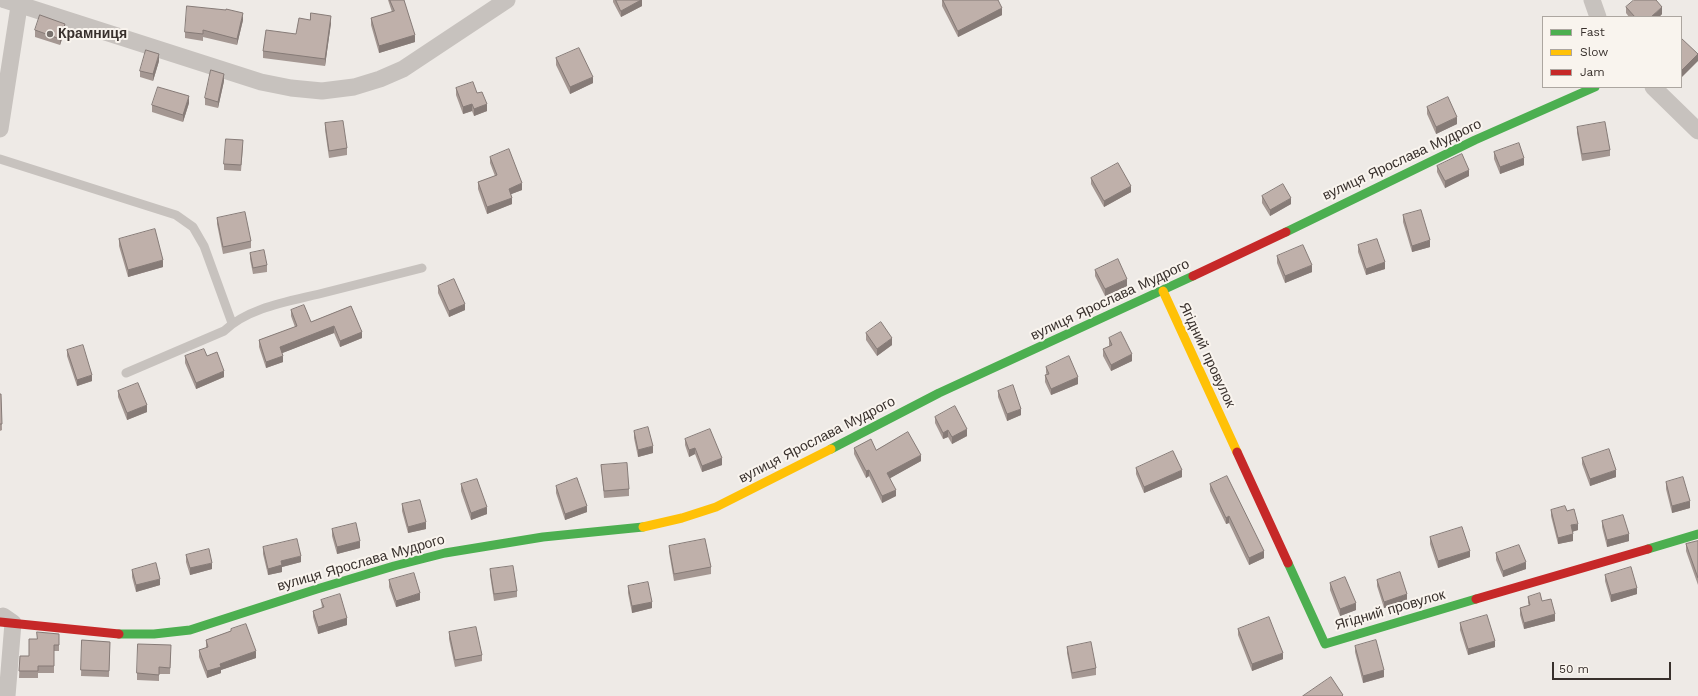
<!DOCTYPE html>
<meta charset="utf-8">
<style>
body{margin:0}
#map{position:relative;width:1698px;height:696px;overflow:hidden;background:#eeeae6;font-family:"Work Sans",sans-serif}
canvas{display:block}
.legend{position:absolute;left:1542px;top:16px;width:140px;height:72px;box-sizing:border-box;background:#f9f4ee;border:1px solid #aca6a0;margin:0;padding:5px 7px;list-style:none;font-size:12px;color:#38302c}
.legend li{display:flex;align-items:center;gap:8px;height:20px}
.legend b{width:20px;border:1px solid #aca6a0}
.scale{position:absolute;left:1552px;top:662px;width:119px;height:18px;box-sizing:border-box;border:2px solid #38302c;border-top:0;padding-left:5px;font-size:12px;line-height:14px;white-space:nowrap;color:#38302c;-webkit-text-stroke:3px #f9f4ee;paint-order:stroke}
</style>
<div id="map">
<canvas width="1698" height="696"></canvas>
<ul class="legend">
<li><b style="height:5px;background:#4caf50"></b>Fast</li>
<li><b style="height:5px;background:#ffc107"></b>Slow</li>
<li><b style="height:5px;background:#c62828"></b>Jam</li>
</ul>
<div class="scale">50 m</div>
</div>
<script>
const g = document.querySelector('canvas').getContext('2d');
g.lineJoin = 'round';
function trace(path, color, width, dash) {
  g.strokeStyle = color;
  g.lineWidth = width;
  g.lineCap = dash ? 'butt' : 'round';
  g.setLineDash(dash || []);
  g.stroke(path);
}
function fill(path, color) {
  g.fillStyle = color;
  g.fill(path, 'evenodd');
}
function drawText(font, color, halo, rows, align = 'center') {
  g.font = font + ' "Work Sans",sans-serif';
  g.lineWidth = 4;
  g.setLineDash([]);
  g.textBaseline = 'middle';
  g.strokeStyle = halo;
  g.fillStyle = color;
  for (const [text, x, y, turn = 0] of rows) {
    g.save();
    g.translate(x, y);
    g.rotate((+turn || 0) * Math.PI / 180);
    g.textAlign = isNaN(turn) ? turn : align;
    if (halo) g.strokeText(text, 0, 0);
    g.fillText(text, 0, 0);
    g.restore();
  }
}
trace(new Path2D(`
 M0,159L176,215L193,227L204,246L232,323
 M126,373L224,331C250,306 293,301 327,292C358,284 390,276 422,268`), '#c7c2be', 9);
trace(new Path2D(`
 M5,0L261,82L291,88L322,91L354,87L380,79L403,69L507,0
 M1592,0L1598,17
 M1653,87L1698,131
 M0,129L20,0
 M3,616L13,623L7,696`), '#c7c2be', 17);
trace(new Path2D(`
 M1286,232L1475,140L1595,87
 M831,449L939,393L1193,276
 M1648,549L1698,534
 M1288,563L1325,644L1476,599
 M119,634H154L190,630L317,589L394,566L445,553L543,537L643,527`), '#4caf50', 9);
trace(new Path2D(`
 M1163,291L1237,452
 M643,527L682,518L716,507L831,449`), '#ffc107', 9);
trace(new Path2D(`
 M1193,276L1286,232
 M1237,452L1288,563
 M1476,599L1648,549
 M0,622L119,634`), '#c62828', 9);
fill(new Path2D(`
 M388,0H404L415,42L379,53L371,25V18L392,12Z
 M613,0H642V6L621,17L613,2Z
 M942,0H998L1002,15L958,37L942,6Z
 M1626,7L1662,14L1659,17H1629L1626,13Z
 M243,20L237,45L203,37V41L185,38V32Z
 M331,23L325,66L263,58V51L296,34Z
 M35,30H65L60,45L35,37Z
 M556,58L593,83L570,94L556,65Z
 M159,61L153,81L140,77V71Z
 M224,81L218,108L205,105V98Z
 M456,88L477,93L487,111L474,116L472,111L463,114L456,95Z
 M189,103L183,122L152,112V105Z
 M1427,107L1457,124L1436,134L1427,114Z
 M325,123L347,148V155L329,158L325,130Z
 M1577,127L1610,150V156L1582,161L1577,133Z
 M243,146L241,171L224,170V164Z
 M1494,152L1524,165L1500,174L1494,159Z
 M490,157L522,190L511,194L512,204L487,214L478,189V182L495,176L490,163Z
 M1437,166L1469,176L1445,188L1437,172Z
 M1091,178L1131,192L1104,207L1091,184Z
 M1262,196L1291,204L1270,216L1262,203Z
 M1403,215L1430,247L1412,252L1403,222Z
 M217,218L251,241V248L223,254L217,224Z
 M119,239L163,267L128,277L119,246Z
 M1358,245L1385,269L1366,275L1358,252Z
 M250,253L267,265V272L253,274L250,259Z
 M1277,256L1312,272L1285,283L1277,263Z
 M1095,270L1127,286L1105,296L1095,276Z
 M438,286L465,310L449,317L438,293Z
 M351,306L362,338L340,347L334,333L282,353L283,362L266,368L259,347V340L295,327L291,316V310L311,322Z
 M866,333L892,345L877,356L866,340Z
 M1109,338L1132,361L1111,371L1103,356V349L1109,346Z
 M67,350L92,381L77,386L67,356Z
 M185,356L224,377L196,389L185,363Z
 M1046,367L1078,384L1051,395L1045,382V375H1047L1046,373Z
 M118,391L147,412L127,420L118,397Z
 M998,391L1021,415L1007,421L998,397Z
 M0,394H1L2,430L0,431Z
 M935,417L967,436L952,444L948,437L943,439L935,423Z
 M634,431L653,453L638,457L634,438Z
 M685,439L722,465L702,472L695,454L689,457L685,445Z
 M854,448L876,450L921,461L890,478L896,496L882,503L869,476L866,478L854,454Z
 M1582,458L1616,477L1590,486L1582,464Z
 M601,465L629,489V496L604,498Z
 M1136,468L1182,477L1144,493L1136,474Z
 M1666,482L1690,508L1672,513L1666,489Z
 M461,484L487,514L471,520L461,491Z
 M1210,484L1264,558L1249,565L1229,523L1226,524L1210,491Z
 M556,486L587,512L565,520L556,493Z
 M402,504L426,529L408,533L402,511Z
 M1551,510L1567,511L1578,530L1572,532L1573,541L1558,544L1551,516Z
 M1602,521L1629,541L1607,547L1602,527Z
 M332,529L360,548L337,554L332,536Z
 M1430,537L1470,557L1438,568L1430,544Z
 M1698,541V585L1686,551V544Z
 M669,546L711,567V574L674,581L669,552Z
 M263,547L301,562L282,567V572L268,575L263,554Z
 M1496,553L1526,569L1503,577L1496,560Z
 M186,555L212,569L190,575L186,562Z
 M490,569L517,591V597L494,601L490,575Z
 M132,570L160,585L136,592L132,577Z
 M1605,575L1637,594L1611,602L1605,581Z
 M389,580L420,600L396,607L389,587Z
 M1377,580L1407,600L1384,608L1377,586Z
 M1330,583L1356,610L1340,616L1330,590Z
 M628,586L652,608L632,613L628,593Z
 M1528,597L1542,601L1555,621L1524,629L1520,615V608L1529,606L1528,603Z
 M321,600L347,625L318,634L313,617V611L322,608Z
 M1460,623L1495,647L1468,655L1460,630Z
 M231,629L256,658L221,670V673L207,678L199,657V650L206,648V640L231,631Z
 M1238,629L1283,659L1252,671L1238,635Z
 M449,632L482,655V661L455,667L449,639Z
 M59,634V651H54V673H38V678H19L20,656H29L37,639Z
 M82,640L110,642L109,677L81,676Z
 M1355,646L1384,677L1363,683L1355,652Z
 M1067,647L1096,668V675L1072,679L1067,653Z
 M171,652L170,674H159V681L137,680V673Z`), '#a49792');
fill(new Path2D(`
 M641,0H642V6L621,17V11Z
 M1662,7V14L1659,17H1651Z
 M1002,8V15L958,37V31Z
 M243,13V20L237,45V39Z
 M331,16V23L325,66V59Z
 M65,24V30L60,45V39Z
 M415,35V42L379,53V46Z
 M159,54V61L153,81V74Z
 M1698,54V61L1681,78V71Z
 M224,74V81L218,108V102Z
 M593,77V83L570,94V87Z
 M189,96V103L183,122V115Z
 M472,104V111L463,114V107Z
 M487,104V111L474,116V109Z
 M1457,117V124L1436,134V127Z
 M1524,158V165L1500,174V167Z
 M1469,170V176L1445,188V181Z
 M522,183V190L509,195V189Z
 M1131,186V192L1104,207V201Z
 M512,198V204L487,214V207Z
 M1291,198V204L1270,216V210Z
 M1430,240V247L1412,252V246Z
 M163,260V267L128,277V270Z
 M1385,262V269L1366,275V269Z
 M1312,265V272L1285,283V276Z
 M1127,279V286L1105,296V289Z
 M465,304V310L449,317V311Z
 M334,326V333L280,354V347Z
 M362,332V338L340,347V341Z
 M892,338V345L877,356V349Z
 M1132,354V361L1111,371V365Z
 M283,356V362L266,368V362Z
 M224,371V377L196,389V383Z
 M92,375V381L77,386V380Z
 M1078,377V384L1051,395V389Z
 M147,405V412L127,420V413Z
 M1021,409V415L1007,421V414Z
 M967,429V436L952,444V437Z
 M948,430V437L943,439V433Z
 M653,446V453L638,457V450Z
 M695,448V454L689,457V450Z
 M921,455V461L887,480V473Z
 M722,458V465L702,472V466Z
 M869,470V476L866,478V471Z
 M1182,470V477L1144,493V487Z
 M1616,470V477L1590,486V479Z
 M896,490V496L882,503V496Z
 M1690,501V508L1672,513V506Z
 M587,506V512L565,520V514Z
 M487,507V514L471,520V513Z
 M1229,516V523L1226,524V518Z
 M426,522V529L408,533V527Z
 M1578,524V530L1571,532V525Z
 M1573,534V541L1558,544V538Z
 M1629,534V541L1607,547V540Z
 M360,541V548L337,554V547Z
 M1264,551V558L1249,565V558Z
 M1470,551V557L1438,568V561Z
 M301,556V562L282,567V572L268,575V569L281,561Z
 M1526,562V569L1503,577V571Z
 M212,563V569L190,575V568Z
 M160,579V585L136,592V585Z
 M1637,588V594L1611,602V595Z
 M420,593V600L396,607V601Z
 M1407,594V600L1384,608V602Z
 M652,602V608L632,613V606Z
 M1356,603V610L1340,616V609Z
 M1555,614V621L1524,629V623Z
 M347,618V625L318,634V627Z
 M1495,641V647L1468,655V649Z
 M256,651V658L221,670V673L207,678V671L220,664Z
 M1283,653V659L1252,671V664Z
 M1384,670V677L1363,683V676Z`), '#867b77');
const building = new Path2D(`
 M390,0H404L415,35L379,46L371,18L394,11Z
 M616,0H641L621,11Z
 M943,0H998L1002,8L958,31Z
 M1634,0H1656L1662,7L1651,17H1635L1626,7Z
 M187,6L226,10V9L243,13L237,39L203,30V34L185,32Z
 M311,13L331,16L325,59L263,51L266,30L296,34L299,18L310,20Z
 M40,15L65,24L60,39L35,30Z
 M1681,38L1698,54L1681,71Z
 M579,48L593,77L570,87L556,58Z
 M146,50L159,54L153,74L140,71Z
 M211,70L224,74L218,102L205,98Z
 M473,82L477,93L482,92L487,104L474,109L472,104L463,107L456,88Z
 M158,87L189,96L183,115L152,105Z
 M1448,97L1457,117L1436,127L1427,107Z
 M343,121L347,148L329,151L325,123Z
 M1605,122L1610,150L1582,154L1577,127Z
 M226,139L243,140L241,165L224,164Z
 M1519,143L1524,158L1500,167L1494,152Z
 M509,149L522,183L509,189L512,198L487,207L478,182L497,175L490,157Z
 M1462,154L1469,170L1445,181L1437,166Z
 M1118,163L1131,186L1104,201L1091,178Z
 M1283,184L1291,198L1270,210L1262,196Z
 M1421,210L1430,240L1412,246L1403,215Z
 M245,212L251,241L223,247L217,218Z
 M155,229L163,260L128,270L119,239Z
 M1377,239L1385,262L1366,269L1358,245Z
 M1303,245L1312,265L1285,276L1277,256Z
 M264,250L267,265L253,268L250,253Z
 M1118,259L1127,279L1105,289L1095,270Z
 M454,279L465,304L449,311L438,286Z
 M304,305L311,322L351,306L362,332L340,341L334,326L280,347L283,356L266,362L259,340L297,326L291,310Z
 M881,322L892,338L877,349L866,333Z
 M1121,332L1132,354L1111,365L1103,349L1112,345L1109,338Z
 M83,345L92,375L77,380L67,350Z
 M204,349L207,356L217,352L224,371L196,383L185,356Z
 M1069,356L1078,377L1051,389L1045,375L1049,374L1046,367Z
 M138,383L147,405L127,413L118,391Z
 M1013,385L1021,409L1007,414L998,391Z
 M0,394H1L2,424H0Z
 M955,406L967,429L952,437L948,430L943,433L935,417Z
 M648,427L653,446L638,450L634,431Z
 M710,429L722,458L702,466L695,448L689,450L685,439Z
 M908,432L921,455L887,473L896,490L882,496L869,470L866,471L854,448L871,439L876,450Z
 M1609,449L1616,470L1590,479L1582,458Z
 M1173,451L1182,470L1144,487L1136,468Z
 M627,463L629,489L604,491L601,465Z
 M1227,476L1264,551L1249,558L1229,516L1226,518L1210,484Z
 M1683,477L1690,501L1672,506L1666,482Z
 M577,478L587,506L565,514L556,486Z
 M477,479L487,507L471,513L461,484Z
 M420,500L426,522L408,527L402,504Z
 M1565,506L1567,511L1574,509L1578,524L1571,525L1573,534L1558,538L1551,510Z
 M1623,515L1629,534L1607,540L1602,521Z
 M356,523L360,541L337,547L332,529Z
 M1462,527L1470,551L1438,561L1430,537Z
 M297,539L301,556L281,561L282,565L268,569L263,547Z
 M705,539L711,567L674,574L669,546Z
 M1698,541V578L1686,544Z
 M1519,545L1526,562L1503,571L1496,553Z
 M209,549L212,563L190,568L186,555Z
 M156,563L160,579L136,585L132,570Z
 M513,566L517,591L494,594L490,569Z
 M1631,567L1637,588L1611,595L1605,575Z
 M1400,572L1407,594L1384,602L1377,580Z
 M414,573L420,593L396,601L389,580Z
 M1345,577L1356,603L1340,609L1330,583Z
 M648,582L652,602L632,606L628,586Z
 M1540,593L1542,601L1551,599L1555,614L1524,623L1520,608L1530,605L1528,597Z
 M340,594L347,618L318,627L313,611L324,607L321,600Z
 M1487,615L1495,641L1468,649L1460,623Z
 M1269,617L1283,653L1252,664L1238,629Z
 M246,624L256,651L220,664L221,667L207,671L199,650L208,647L206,640L231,631V629Z
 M476,627L482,655L455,660L449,632Z
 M37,632L59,634V645H54V666H38V671H19L20,656H29V639H37Z
 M82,640L110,642L109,671L81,670Z
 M1376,640L1384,670L1363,676L1355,646Z
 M1091,642L1096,668L1072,673L1067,647Z
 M138,644L171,645L170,668L159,667V675L137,673Z
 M1331,677L1343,695L1342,696H1303Z`);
fill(building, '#bfb0aa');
trace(building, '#867b77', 1);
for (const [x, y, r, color] of [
 [50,34,4,"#78716d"]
]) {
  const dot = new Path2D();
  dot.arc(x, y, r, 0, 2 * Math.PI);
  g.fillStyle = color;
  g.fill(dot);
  trace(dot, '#f9f4ee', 1.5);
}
drawText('bold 14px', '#38302c', '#f9f4ee', [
 ["Крамниця",58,34]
], 'left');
drawText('14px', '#38302c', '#f9f4ee', [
 ["вулиця Ярослава Мудрого",1402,160,-25],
 ["вулиця Ярослава Мудрого",1110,300,-25],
 ["Ягідний провулок",1207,355,65],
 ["вулиця Ярослава Мудрого",817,440,-27],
 ["вулиця Ярослава Мудрого",361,563,-16],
 ["Ягідний провулок",1390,610,-16]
]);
</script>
